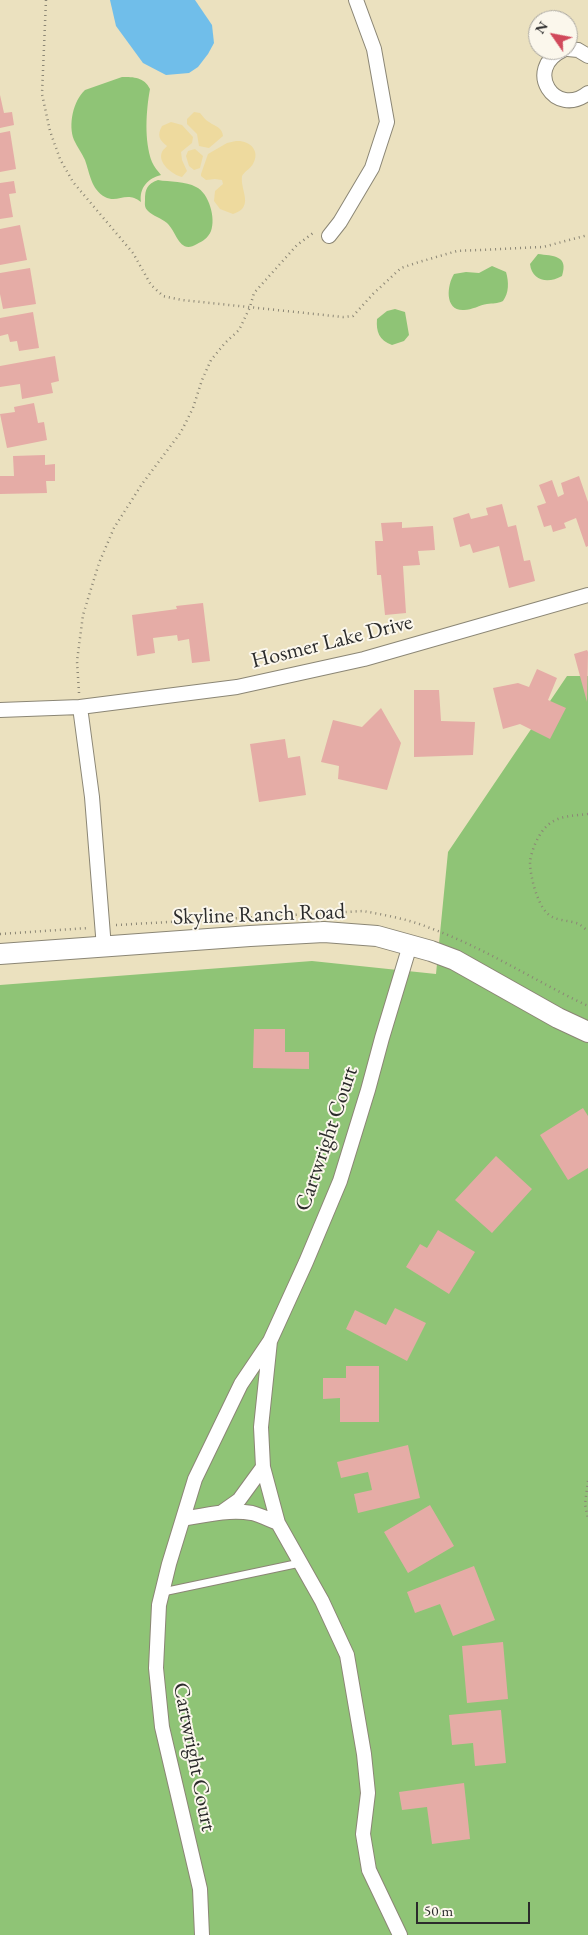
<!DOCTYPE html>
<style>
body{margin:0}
#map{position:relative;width:588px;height:1935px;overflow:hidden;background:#ebe1bf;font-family:"EB Garamond",serif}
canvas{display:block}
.north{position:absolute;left:528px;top:10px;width:50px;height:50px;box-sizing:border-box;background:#fbf7ec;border:1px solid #a8a59f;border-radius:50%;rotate:303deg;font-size:14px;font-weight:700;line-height:20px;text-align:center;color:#2b2b2b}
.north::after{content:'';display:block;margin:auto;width:18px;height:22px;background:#d1495b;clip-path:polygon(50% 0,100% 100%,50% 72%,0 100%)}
.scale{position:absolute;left:416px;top:1902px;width:114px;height:22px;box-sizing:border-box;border:2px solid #2b2b2b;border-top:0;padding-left:6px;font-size:15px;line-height:18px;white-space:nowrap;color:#2b2b2b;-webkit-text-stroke:4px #fbf7ec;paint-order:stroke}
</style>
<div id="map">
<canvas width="588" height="1935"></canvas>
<div class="north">N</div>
<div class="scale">50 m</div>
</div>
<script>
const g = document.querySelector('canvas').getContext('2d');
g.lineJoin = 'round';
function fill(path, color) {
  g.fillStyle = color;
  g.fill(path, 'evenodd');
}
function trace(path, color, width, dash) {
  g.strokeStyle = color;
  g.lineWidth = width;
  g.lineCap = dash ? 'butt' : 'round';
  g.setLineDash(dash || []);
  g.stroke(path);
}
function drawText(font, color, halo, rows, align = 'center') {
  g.font = font + ' "EB Garamond",serif';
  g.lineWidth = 4;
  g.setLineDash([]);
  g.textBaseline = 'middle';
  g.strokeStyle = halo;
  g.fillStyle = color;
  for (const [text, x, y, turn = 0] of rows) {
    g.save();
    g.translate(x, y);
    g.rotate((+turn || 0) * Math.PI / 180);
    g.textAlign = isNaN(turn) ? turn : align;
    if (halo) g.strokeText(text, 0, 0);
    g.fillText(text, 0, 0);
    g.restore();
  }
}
fill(new Path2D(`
 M122,77C134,77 144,77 150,89C146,111 144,141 152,162C154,167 158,171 161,175C148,178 139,188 141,202C126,190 118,204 105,197C91,189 90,174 85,160C82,153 77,147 74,140C68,125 73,101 85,90Z
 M158,180C169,182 186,181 196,187C209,193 216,218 211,231C208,238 203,241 197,244C179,255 177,232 167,223C161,218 153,216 148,211C144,207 145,204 145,200C145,189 147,184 158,180Z
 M538,254C553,256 569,255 562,276C548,284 532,281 530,264Z
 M492,266L506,272C509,282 509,293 503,301C497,304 493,303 487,304C480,305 472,310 464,310C444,311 447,285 454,274L466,272L479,273Z
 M395,309L405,312L409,335L404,341L392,345C379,340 376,332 377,319L387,311Z
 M567,676H588V1935H0V985L312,961L436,974L448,852Z`), '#8fc476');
fill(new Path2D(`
 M194,112L200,113C203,116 205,120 209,122C216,127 222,127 223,136L209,148L199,146L197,134L187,124V119Z
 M171,122L182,125L193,137L192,143L181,152L182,160L187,171L182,177C173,175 157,163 162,152C163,149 166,148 167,146C159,140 157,135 162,126Z
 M236,141C249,140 261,150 253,164C250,169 245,171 242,176C240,191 255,207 233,214L220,209L214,201L215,191L223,184L222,180L215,179L206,180L201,176V174L208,154L227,143Z
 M195,149L203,156L200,168L194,170L189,166L186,156L188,151Z`), '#eeda9e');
fill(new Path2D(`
 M110,0H195L212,25L214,43L208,54L198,67L189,73L166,75L143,63L116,26Z`), '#70beea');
fill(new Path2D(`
 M0,95L4,113L12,112L14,125L0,128Z
 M10,131L16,169L0,172V133Z
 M14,181L16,193L9,194L13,217L0,219V183Z
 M20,225L27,260L0,265V229Z
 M30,268L36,304L3,309L0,294V273Z
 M33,312L39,348L19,351L17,341L10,342L8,334L0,336V318Z
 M55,356L59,381L51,383L53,393L22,399L20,384L0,387V366Z
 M34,403L38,423L44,422L47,440L7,448L0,414L15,412L14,407Z
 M45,455V465L55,464V481H46L47,493L0,494V476H14L13,456Z
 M579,476L588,502V546L586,547L576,518L564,523L566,528L553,532L551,525L544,527L537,506L546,503L539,485L552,480L558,497L564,494L561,483Z
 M502,504L508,527L516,525L524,561L530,560L535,581L509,588L499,546L473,553L470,544L460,547L453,518L469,513L471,519L488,515L486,508Z
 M402,522V528L433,526L435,550L418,551L420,565L403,566L406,613L385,615L381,575H377L375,541H383L381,523Z
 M203,603L210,661L192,663L189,639L178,641L177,635L153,638L155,653L137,656L132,615L177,609L176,606Z
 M587,650L588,652L587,702L574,654Z
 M537,669L557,678L548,700L566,708L550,739L520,724L503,729L493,688L518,683L529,687Z
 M414,690H439L441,721L475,722L473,755L414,757Z
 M381,708L401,743L387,790L338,779L339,766L321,762L333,720L362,727Z
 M285,739L288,758L300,756L306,795L259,802L250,744Z
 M254,1029H285V1052H309V1069L253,1068Z
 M583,1108L588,1116V1168L568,1180L540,1135Z
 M496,1156L532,1189L492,1233L455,1200Z
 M438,1230L475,1252L449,1294L406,1267L420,1244L427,1248Z
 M395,1308L426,1323L407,1361L346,1329L355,1310L386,1325Z
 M346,1366H379V1422H340V1398L323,1399V1378H346Z
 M408,1445L420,1498L358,1513L354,1494L372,1490L368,1472L341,1478L337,1462Z
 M430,1505L454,1546L408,1573L384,1532Z
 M474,1566L495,1620L453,1636L440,1604L415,1613L407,1592Z
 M503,1642L508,1699L467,1703L462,1646Z
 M501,1710L506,1763L475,1766L473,1743L452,1745L449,1715Z
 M464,1783L470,1839L432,1844L427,1807L402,1810L399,1792Z`), '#e5aca6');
const lane = new Path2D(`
 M163,1592L300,1563`);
const street = new Path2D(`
 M568,49L578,50L588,56
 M563,50C523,69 555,119 588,93
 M329,236L340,222L372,168L387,122L374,49L356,0
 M0,710L80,707
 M104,948L92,797L80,707L237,687L364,659L588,595
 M270,1341L306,1262L340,1181L368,1090L382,1038L410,945
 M222,1512L239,1500L263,1467
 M183,1519C205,1515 229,1509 252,1513C260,1515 270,1520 278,1523
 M202,1935L200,1889L162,1727L156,1668L159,1605L169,1564L195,1479L241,1384L270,1341L261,1427L263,1467L278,1523L322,1601L347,1655L364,1754L368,1793L363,1834L369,1870L400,1935`);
const secondary = new Path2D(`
 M0,954L250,936L324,932L377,936L431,951L455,960L558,1018L588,1032`);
trace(lane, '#8b8675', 9);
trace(street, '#8b8675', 16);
trace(secondary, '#8b8675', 22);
trace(new Path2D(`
 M46,0L42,94L50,131L60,159L73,182L133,253L151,285L163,296L182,300L343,317L353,316L373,294L401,268L419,262L457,251L543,247L588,235
 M79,693L77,661L83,615L99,563L114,528L142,484L181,432L193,408L202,380L211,360L225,343L239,330L250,307L254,293L297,245L313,233H315
 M588,814C574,816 559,815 548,825C539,832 531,851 530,862C530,876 537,903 547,913C554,921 569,920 579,924C582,926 585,929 588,931
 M116,925L363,911C385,915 408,919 430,928C485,948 535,981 588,1006
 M0,934L88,928
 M588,1481L585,1504L588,1519`), '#8b8675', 2.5, [1, 4]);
trace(lane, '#fff', 7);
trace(street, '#fff', 14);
trace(secondary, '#fff', 20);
drawText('22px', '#2b2b2b', '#fbf7ec', [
 ["Hosmer Lake Drive",332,642,-14],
 ["Skyline Ranch Road",259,915,-2],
 ["Cartwright Court",327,1139,-71],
 ["Cartwright Court",194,1757,79]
]);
</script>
